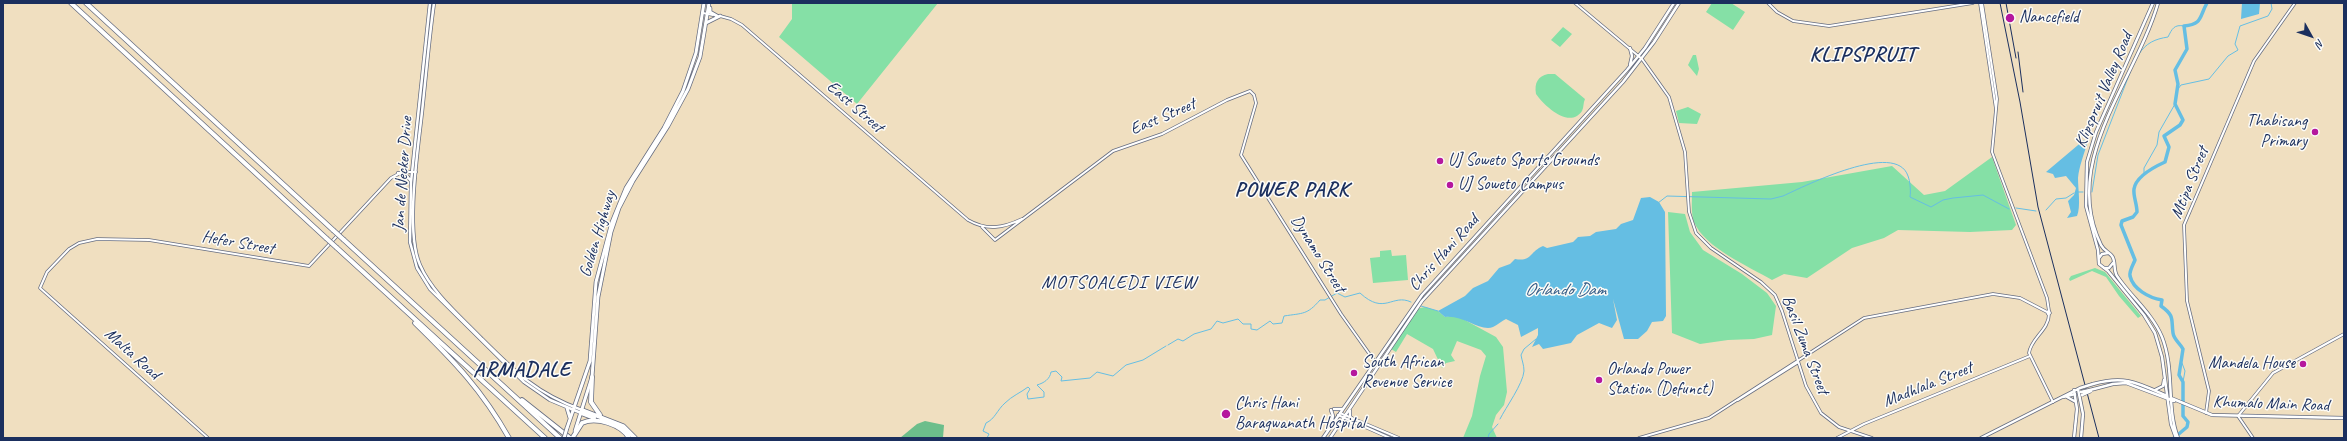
<!DOCTYPE html>
<style>
body{margin:0}
#map{position:relative;width:2347px;height:441px;overflow:hidden;background:#f0dfc0;font-family:Caveat,sans-serif}
canvas{display:block}
.frame{position:absolute;inset:0;border:4px solid #1b2f5e;pointer-events:none}
.north{position:absolute;left:2291px;top:16px;width:40px;height:40px;-webkit-text-stroke:3px #fdfcf7;paint-order:stroke;rotate:130deg;font-size:11px;font-weight:700;line-height:16px;text-align:center;color:#1b2f5e}
.north::after{content:'';display:block;margin:auto;width:14px;height:18px;background:#1b2f5e;clip-path:polygon(50% 0,100% 100%,50% 72%,0 100%)}
</style>
<div id="map">
<canvas width="2347" height="441"></canvas>
<div class="frame"></div>
<div class="north">N</div>
</div>
<script>
const g = document.querySelector('canvas').getContext('2d');
g.lineJoin = 'round';
function fill(path, color) {
  g.fillStyle = color;
  g.fill(path, 'evenodd');
}
function trace(path, color, width, dash) {
  g.strokeStyle = color;
  g.lineWidth = width;
  g.lineCap = dash ? 'butt' : 'round';
  g.setLineDash(dash || []);
  g.stroke(path);
}
function drawText(font, color, halo, rows, align = 'center') {
  g.font = font + ' Caveat,sans-serif';
  g.lineWidth = 3;
  g.setLineDash([]);
  g.textBaseline = 'middle';
  g.strokeStyle = halo;
  g.fillStyle = color;
  for (const [text, x, y, turn = 0] of rows) {
    g.save();
    g.translate(x, y);
    g.rotate((+turn || 0) * Math.PI / 180);
    g.textAlign = isNaN(turn) ? turn : align;
    if (halo) g.strokeText(text, 0, 0);
    g.fillText(text, 0, 0);
    g.restore();
  }
}
fill(new Path2D(`
 M792,3H938L857,104L779,37L792,19Z
 M1712,3H1731L1745,12L1733,30L1706,12Z
 M1563,27L1572,34L1560,47L1551,40Z
 M1693,55H1696L1699,69L1697,76L1688,65Z
 M1548,74H1555L1585,99C1583,103 1584,107 1582,111C1570,129 1545,107 1536,94C1534,83 1538,76 1548,74Z
 M1688,107L1701,114L1697,124L1679,123L1676,111Z
 M1992,157L2016,225L2012,230L1970,232L1898,230L1884,238L1852,248L1807,278L1784,274L1772,280C1748,266 1705,248 1694,222C1691,214 1692,201 1692,192L1802,182L1892,166L1924,195L1945,191Z
 M1668,212L1685,214L1690,232L1703,250L1742,274L1767,293L1776,306L1772,335L1754,339L1728,340L1700,344L1672,333Z
 M1391,250L1392,256L1406,255L1408,280L1373,283L1370,258L1380,257V251Z
 M2095,268L2105,272L2141,316L2138,318L2119,296L2106,277L2092,271L2070,281L2069,279L2071,276Z
 M1425,307L1438,311L1445,317L1454,315L1463,319L1496,337L1503,347L1507,392L1504,405L1496,415L1492,427L1497,438H1463L1472,416L1480,376L1486,356L1481,350L1457,341L1451,355L1455,361L1446,363L1442,368L1433,349L1407,334L1396,352L1391,349L1416,309Z`), '#85e0a6');
fill(new Path2D(`
 M925,421L944,425L943,438H900L917,424Z`), '#6cbe8b');
fill(new Path2D(`
 M2242,3H2260L2259,14L2241,19Z
 M2084,140L2087,144C2084,154 2079,167 2078,178C2078,189 2081,207 2077,216L2067,218L2071,212L2068,201L2074,195L2076,188L2066,176L2055,178L2053,174L2046,172Z
 M1650,197L1659,202L1665,212L1666,316L1663,321L1652,322L1647,331L1638,339H1624L1613,299L1617,320L1612,328L1599,323L1577,335L1571,343L1543,349L1539,344L1532,347L1538,335V328L1521,337L1518,325L1506,319C1502,321 1497,325 1493,327C1480,332 1462,314 1445,317L1438,311L1465,296L1473,288L1488,281L1499,268L1510,264L1515,259C1532,262 1529,252 1543,246L1547,248L1573,242L1578,237L1590,236L1596,232L1616,229L1621,224L1633,220L1641,198Z`), '#65bee3');
trace(new Path2D(`
 M2139,54C2146,43 2155,39 2168,37C2172,29 2174,24 2184,26
 M2178,89L2181,85L2209,79L2228,56L2238,50L2235,44L2240,26L2268,16L2272,9L2271,3
 M2144,175V168L2157,145L2159,132L2175,104
 M2077,192H2083
 M2092,192L2098,155L2131,70
 M1658,203L1667,196L1771,199L1783,196C1805,186 1896,140 1908,176C1910,181 1911,191 1910,197L1931,207L1943,200L1953,198L1983,195L2009,209
 M2016,208L2036,211
 M2046,210L2056,199L2066,198L2074,193
 M1421,306L1438,311
 M1168,345L1178,339L1183,341L1194,334L1211,329L1217,321L1223,323L1238,319L1243,324H1251V329L1257,330L1270,321L1273,324L1282,323L1284,316C1303,313 1307,315 1320,300H1325L1337,293L1345,297L1360,293C1385,316 1392,293 1411,302
 M2182,363L2185,371L2183,382
 M1500,419C1506,407 1523,384 1524,371C1524,365 1522,361 1521,355L1524,349L1536,339
 M987,438L989,434L983,431L986,423C995,419 997,410 1005,403C1012,396 1020,393 1028,387L1030,389L1027,394L1028,399L1044,397V392L1037,385C1044,383 1050,379 1051,372L1056,371L1062,377L1061,381L1090,378L1097,372L1113,376L1126,365L1143,360L1166,346
 M1488,438L1489,434L1498,424`), '#65bee3', 1);
trace(new Path2D(`
 M2174,438L2187,427L2188,422L2183,416V382L2179,375L2183,349C2180,343 2174,340 2173,333C2171,319 2175,316 2161,306L2162,300C2149,298 2133,289 2130,276C2129,271 2133,265 2135,260L2121,225L2122,221L2133,217L2137,212C2137,204 2133,196 2134,189C2136,176 2154,167 2165,162L2169,147L2164,136L2180,125L2183,120L2175,104L2178,84L2175,70L2187,49L2184,26C2203,24 2199,17 2207,3`), '#65bee3', 3.5);
const tertiary = new Path2D(`
 M1575,3L1642,59L1669,97L1685,152L1689,212L1696,233L1711,248L1761,282L1775,295L1782,311L1806,386L1821,413L1839,427L1872,438
 M1768,3L1777,12L1793,21L1829,26L1973,3
 M1980,3L1996,109
 M1982,3L1997,99L1992,152L2047,298L2049,311
 M703,13L713,15
 M720,16L731,19L742,25L968,220C987,231 1003,228 1022,219
 M982,227L995,240L1113,151L1162,134L1227,100L1250,91L1254,95L1256,103L1241,155L1341,314L1378,366
 M2049,311L2050,313L2048,314L2047,312Z
 M2049,314C2049,330 2031,338 2029,353L2053,402
 M1738,400L1797,363
 M1340,413L1399,438
 M2206,413L2209,391L2187,301L2184,225L2254,61L2295,3
 M1338,415L1390,438
 M208,438L40,288L47,272L69,249L79,243L97,239L149,240L309,266L391,178L402,172H416
 M1639,438L1709,418L1864,318L1993,294L2020,298L2047,312
 M1837,438L1864,424L2030,356
 M2253,438L2238,416L2273,373L2344,334`);
const secondary = new Path2D(`
 M430,3L411,182L410,242L417,268L430,289L524,382L550,400L581,413
 M434,3C429,39 426,75 422,112C418,149 405,232 420,265C432,293 461,317 482,339C515,372 537,394 582,410
 M2153,3L2096,132L2087,162L2086,206L2098,250L2099,264L2108,271L2144,315L2155,333L2162,357L2171,424L2176,438
 M2158,3C2136,80 2060,161 2101,245C2104,251 2109,252 2112,256C2116,261 2113,270 2117,276C2131,297 2152,313 2162,337C2175,370 2166,407 2178,438
 M1630,48L1632,56L1630,65
 M398,173L406,175L411,181
 M2099,258L2102,254L2108,253
 M2104,268H2109L2113,263
 M2093,384C2125,375 2138,383 2167,396
 M2078,389L2083,414L2081,438
 M2094,389L2113,384L2126,383L2174,401
 M2074,390L2077,409L2074,438
 M2155,390L2163,386L2164,380
 M2063,397L2075,394
 M2067,397L2076,402
 M2171,398L2212,415L2344,418
 M1334,409H1342
 M1350,411V417L1353,420
 M1331,424L1333,416L1331,410
 M1340,425L1345,422L1352,423
 M1323,438L1422,295L1627,70L1645,48L1674,3
 M1330,438L1422,301L1623,82L1654,42L1679,3
 M1981,438L2080,388`);
const primary = new Path2D(`
 M710,8V12L717,16
 M706,23L720,16
 M567,408L570,418
 M567,428L590,361L596,282L612,222L626,188L664,128L683,91L696,53L704,3
 M575,431L592,377L598,297L611,232L619,208L633,181L668,126L688,89L700,57L709,3`);
const motorway = new Path2D(`
 M71,3L326,238
 M86,3L333,230
 M344,240L560,438
 M337,248L545,438
 M415,323C454,361 482,390 509,438
 M592,377L591,402L600,415
 M522,400L570,438
 M582,410L623,426L635,438
 M581,413L594,418
 M573,437L582,423C596,416 622,425 629,438`);
trace(tertiary, '#666d80', 3.5);
trace(secondary, '#666d80', 4);
trace(primary, '#666d80', 4.5);
trace(motorway, '#666d80', 5.5);
trace(tertiary, '#fff', 2);
trace(secondary, '#fff', 2.5);
trace(primary, '#fff', 3);
trace(motorway, '#fff', 4);
trace(new Path2D(`
 M2000,3L2020,102L2038,207L2099,438
 M2006,3L2016,58
 M2018,52L2023,92`), '#1b2f5e', 1);
const secondaryBridge = new Path2D(`
 M2080,388L2093,384
 M2081,392L2094,389
 M2082,395L2091,391`);
const primaryBridge = new Path2D(`
 M564,438L567,428`);
const motorwayBridge = new Path2D(`
 M333,230L344,240
 M326,238L337,248`);
trace(secondaryBridge, '#666d80', 4, []);
trace(primaryBridge, '#666d80', 4.5, []);
trace(motorwayBridge, '#666d80', 5.5, []);
trace(secondaryBridge, '#fff', 2.5);
trace(primaryBridge, '#fff', 3);
trace(motorwayBridge, '#fff', 4);
for (const [x, y, r, color] of [
 [2010,18,5,"#b5179e"],
 [2315,132,4,"#b5179e"],
 [1440,161,4,"#b5179e"],
 [1450,185,4,"#b5179e"],
 [2303,364,4,"#b5179e"],
 [1354,373,4,"#b5179e"],
 [1599,380,4,"#b5179e"],
 [1226,414,5,"#b5179e"]
]) {
  const dot = new Path2D();
  dot.arc(x, y, r, 0, 2 * Math.PI);
  g.fillStyle = color;
  g.fill(dot);
  trace(dot, '#fdfcf7', 1.5);
}
drawText('17px', '#1b2f5e', '#fdfcf7', [
 ["Nancefield",2019,18],
 ["Thabisang",2307,122,"right"],
 ["Primary",2307,142,"right"],
 ["UJ Soweto Sports Grounds",1448,161],
 ["UJ Soweto Campus",1458,185],
 ["South African",1362,363],
 ["Revenue Service",1362,383],
 ["Mandela House",2295,364,"right"],
 ["Orlando Power",1607,370],
 ["Station (Defunct)",1607,390],
 ["Chris Hani",1235,404],
 ["Baragwanath Hospital",1235,424]
], 'left');
drawText('17px', '#1b2f5e', '#fdfcf7', [
 ["Klipspruit Valley Road",2104,90,-67],
 ["East Street",855,107,41],
 ["East Street",1163,117,-23],
 ["Jan de Necker Drive",403,174,-86],
 ["Mtipa Street",2190,183,-68],
 ["Golden Highway",598,234,-73],
 ["Hefer Street",238,243,10],
 ["Chris Hani Road",1444,253,-48],
 ["Dynamo Street",1318,254,58],
 ["Basil Zuma Street",1805,345,69],
 ["Malta Road",132,354,42],
 ["Madhlala Street",1928,385,-22],
 ["Khumalo Main Road",2271,404,2]
]);
drawText('italic 18px', '#315a86', '#fdfcf7', [
 ["Orlando Dam",1565,290]
]);
g.letterSpacing = '1px';
drawText('19px', '#1b2f5e', '#fdfcf7', [
 ["MOTSOALEDI VIEW",1119,283]
]);
g.letterSpacing = '0px';
g.letterSpacing = '1px';
drawText('bold 21px', '#1b2f5e', '#fdfcf7', [
 ["KLIPSPRUIT",1863,55],
 ["POWER PARK",1292,190],
 ["ARMADALE",522,370]
]);
g.letterSpacing = '0px';
</script>
